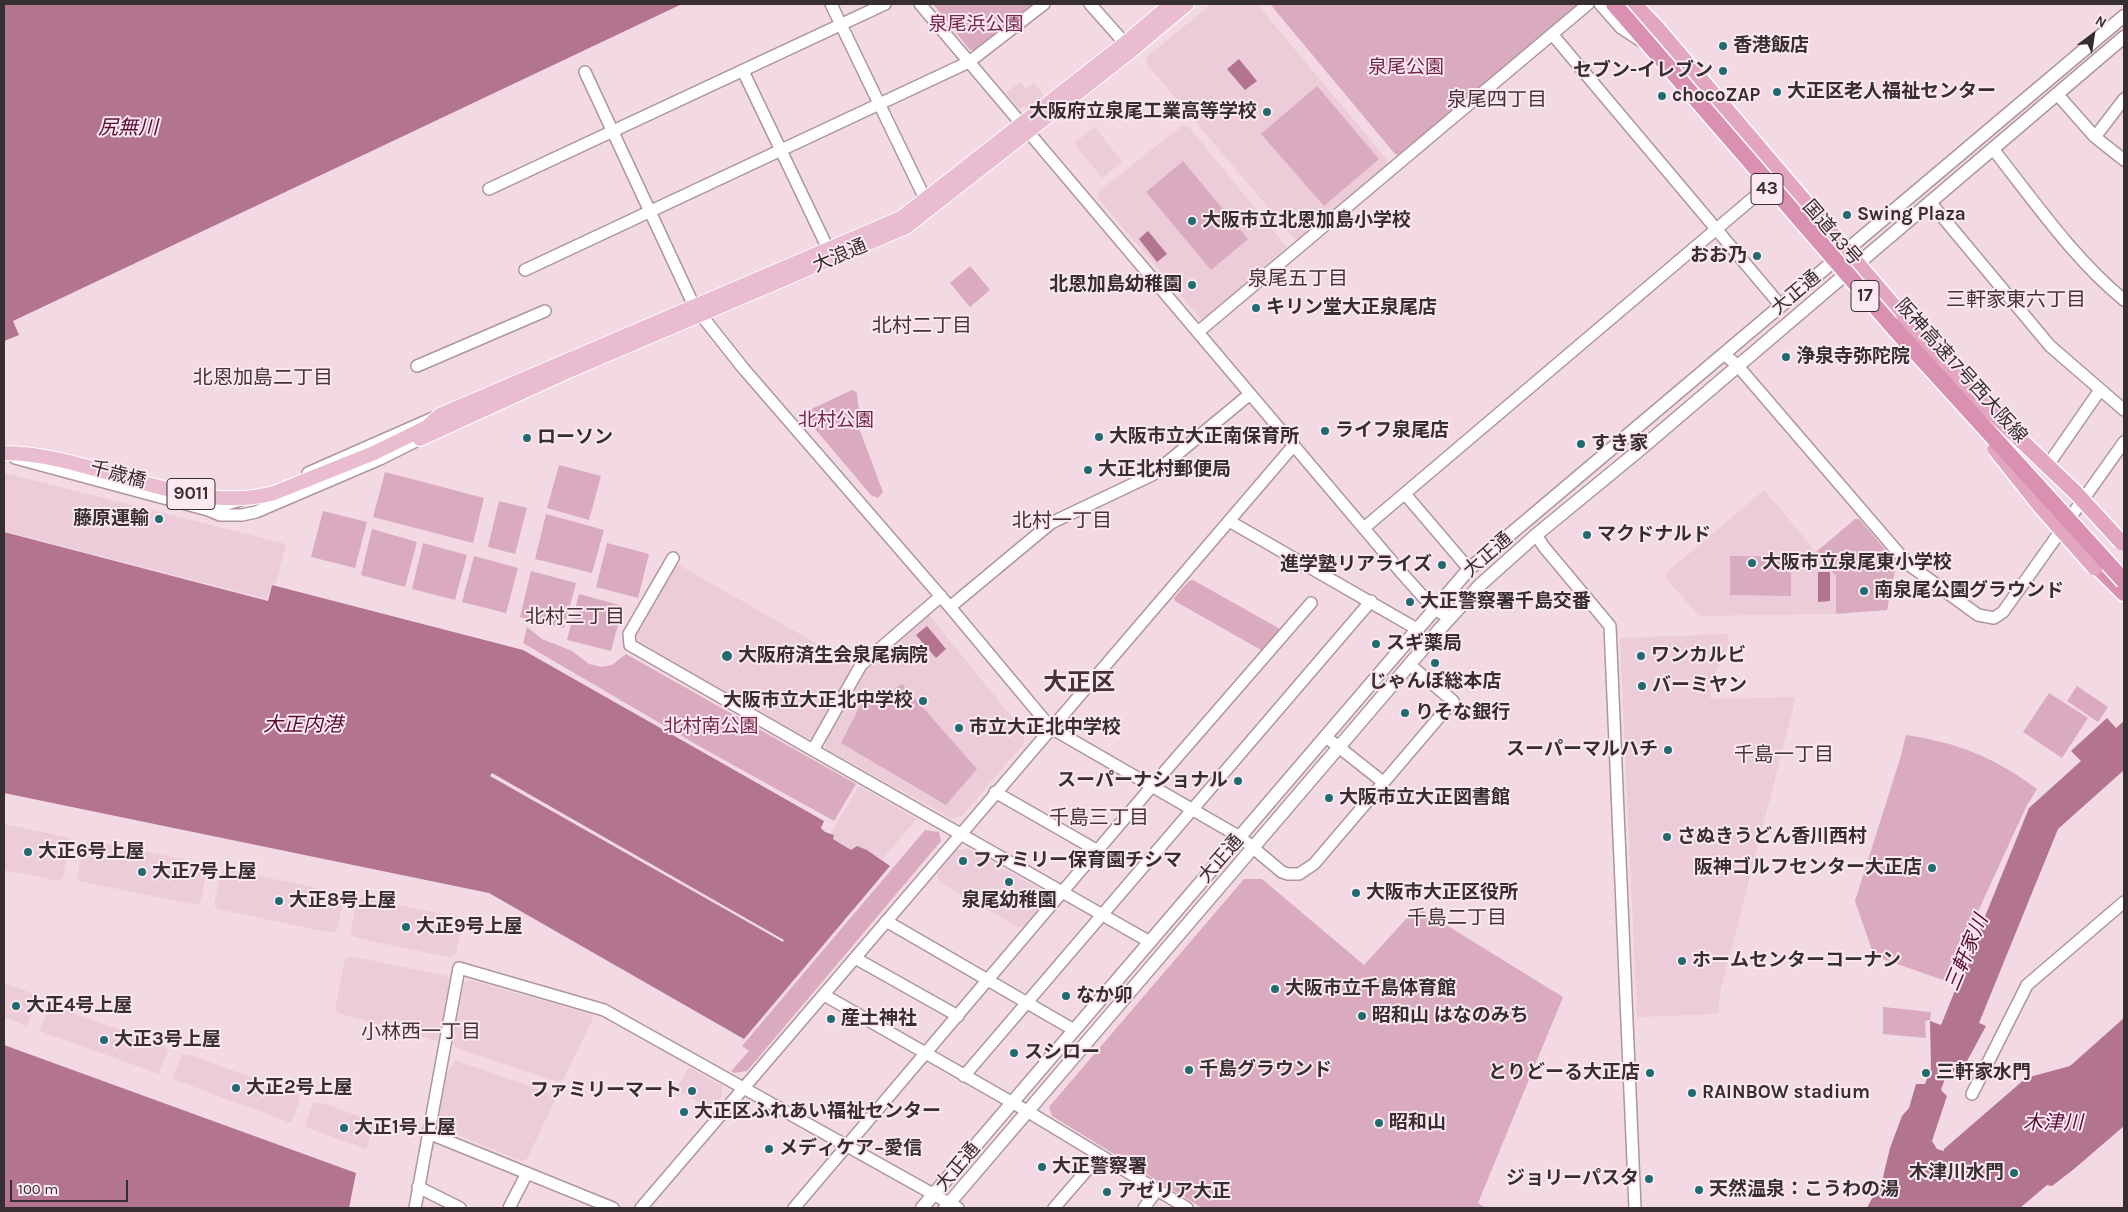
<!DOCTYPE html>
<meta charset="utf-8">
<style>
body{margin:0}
#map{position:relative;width:2128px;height:1212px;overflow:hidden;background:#f2d9e3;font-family:Karla,sans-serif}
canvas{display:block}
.frame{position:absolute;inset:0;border:5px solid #372e31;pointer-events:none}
.north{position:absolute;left:2068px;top:10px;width:50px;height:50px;-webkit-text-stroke:4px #fce8f0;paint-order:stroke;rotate:31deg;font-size:14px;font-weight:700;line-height:20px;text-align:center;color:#372e31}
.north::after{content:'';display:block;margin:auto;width:18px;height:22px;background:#372e31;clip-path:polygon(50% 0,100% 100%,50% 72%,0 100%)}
.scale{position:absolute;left:10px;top:1180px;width:118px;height:22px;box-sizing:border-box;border:2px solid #372e31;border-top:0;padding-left:6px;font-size:15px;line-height:18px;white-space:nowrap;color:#372e31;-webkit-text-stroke:4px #fce8f0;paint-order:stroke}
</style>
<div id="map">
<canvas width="2128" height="1212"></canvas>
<div class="frame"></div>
<div class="north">N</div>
<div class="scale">100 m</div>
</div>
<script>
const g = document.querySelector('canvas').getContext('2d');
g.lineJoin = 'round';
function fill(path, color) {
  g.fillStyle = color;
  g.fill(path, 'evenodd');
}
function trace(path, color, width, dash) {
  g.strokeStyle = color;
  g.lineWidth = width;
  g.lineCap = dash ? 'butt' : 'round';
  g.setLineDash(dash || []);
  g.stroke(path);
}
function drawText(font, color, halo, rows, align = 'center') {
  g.font = font + ' Karla,"Noto Sans JP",sans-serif';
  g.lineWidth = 4;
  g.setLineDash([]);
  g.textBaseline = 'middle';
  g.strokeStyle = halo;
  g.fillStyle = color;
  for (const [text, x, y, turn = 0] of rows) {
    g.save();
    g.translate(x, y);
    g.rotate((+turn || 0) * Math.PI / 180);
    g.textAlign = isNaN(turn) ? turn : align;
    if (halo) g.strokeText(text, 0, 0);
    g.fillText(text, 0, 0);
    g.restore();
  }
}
fill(new Path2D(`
 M1211,4H1257L1388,161L1387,165L1299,239L1294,238L1146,63L1147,57Z
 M1020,82L1026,89L1034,83L1044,96L1030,106L1019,108L1006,93Z
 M1182,126H1188L1286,246V248L1205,319L1200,318L1097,197L1098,192Z
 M1095,127L1122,162L1102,178L1074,143Z
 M4,473L286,544L276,584L271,583L267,599L4,531Z
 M1763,491L1766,492L1836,576V614L1699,616L1666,578V573Z
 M679,565L849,662L852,672L814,738H807L638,642L636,635L673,568Z
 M929,615L1024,732V743L962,816L951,818L826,749L825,742L867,669Z
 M1728,634L1729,644L1710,684L1711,699L1796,697L1720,993L1718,1014L1637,1017L1620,638Z
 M859,786L917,819L882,859L867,850H851L833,839L834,835L831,833Z
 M4,824L67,837L70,840L63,878L59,881L4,870Z
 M89,840L206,864L207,868L201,902L196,905L80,881L77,876L84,844Z
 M968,849L1047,893L1048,898L1025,926L1018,927L940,882L937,875L957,850Z
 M225,869L341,893L344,898L337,930L332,933L217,909L214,904L221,872Z
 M363,897L460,918L463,921L456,954L451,958L354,937L350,933L357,901Z
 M350,956L447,976L451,980L440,1038L436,1041L338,1013L335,1009L345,959Z
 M469,980L590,1014L593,1019L563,1080L558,1082L456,1048L453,1043L464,983Z
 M4,983L34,994L37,999L27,1026L4,1017Z
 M53,1006L165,1046L168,1051L159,1074L40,1031L48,1008Z
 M187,1054L297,1094L300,1099L291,1123L173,1079L181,1056Z
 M455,1060L552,1094L555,1100L527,1159L522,1161L441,1128L438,1123L447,1073Z
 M689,1067L722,1086V1095L712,1110L676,1089Z
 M318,1102L373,1121L375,1124L366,1149L305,1127L313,1103Z`), '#ecccd9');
fill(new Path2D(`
 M933,4H1033L976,50H970Z
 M1270,4H1579L1400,155L1395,154Z
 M1317,86L1379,159L1324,206L1261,134Z
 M1183,161L1248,239L1211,270L1146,192Z
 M970,266L990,290L970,307L950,283Z
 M852,390L857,393L859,411L856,413L860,431L883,492L878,498L871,495L804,416L805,412Z
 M559,465L601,476L589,520L547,508Z
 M385,472L484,498L473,543L373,517Z
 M499,501L527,508L515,554L488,547Z
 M323,511L367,522L355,568L311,557Z
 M546,514L604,530L592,573L535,559Z
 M1855,519H1859L1895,561L1896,566L1887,610L1836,614V576L1816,552Z
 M372,529L417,542L405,587L361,575Z
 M423,543L467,555L455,600L412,589Z
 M607,543L649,554L638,598L596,587Z
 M474,556L518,568L506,613L462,602Z
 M1730,556L1791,557V596L1730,595Z
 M531,571L576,583L564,628L520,617Z
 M1193,580L1280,629L1279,632L1266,649L1261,650L1175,601L1174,598L1189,581Z
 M579,594L623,606L611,651L567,640Z
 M527,627L542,639L572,651L589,664L602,667L612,665L626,654L856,784L834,821L699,746L523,643Z
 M902,684L977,769L946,805L841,743L866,694L878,699Z
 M2077,686L2108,707L2098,722L2067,701Z
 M2049,693L2088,718L2062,758L2023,732Z
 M1906,735C1958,743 1994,757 2037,789L2026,807L1946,981L1874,956L1855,901L1900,759Z
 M925,830L939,832L941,841L747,1071L735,1073L731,1071L749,1051L742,1046Z
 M1244,879H1262L1364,965L1417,907L1563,997L1478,1203L1486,1208H1202L1052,1116L1049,1107Z
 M1883,1007L1931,1012L1930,1020L1925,1021L1926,1038L1883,1034Z`), '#daabbe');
fill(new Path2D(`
 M4,4H682L13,321L19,335L4,341Z
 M1239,59L1257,81L1245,90L1227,69Z
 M1148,231L1167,254L1157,262L1139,239Z
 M4,532L268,601L272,585L523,650L824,821L821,828L825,832L834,835L833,839L851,850L857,846L867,850L890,866L744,1039L489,893L4,793Z
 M1818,572H1830V601L1818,602Z
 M927,626L946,649L936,658L916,635Z
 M2107,718L2116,728L2124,721V770L2058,829L1979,1023L1986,1026L1960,1074L1950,1070L1947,1073L1941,1090L1947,1096L1932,1141L1937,1149L1944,1151V1149L2026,1078L2070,1066L2124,1018V1126L2074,1169L2052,1186L2047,1185L2020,1208H1867L1883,1177L1890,1148L1902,1116L1909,1108L1916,1084H1925L1931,1067L1930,1021L1941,1025L2029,808L2081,761L2071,751Z
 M4,1045L356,1173L349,1208H4Z`), '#b2748f');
fill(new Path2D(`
 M492,773L784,940L783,942L490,776Z`), '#f2d9e3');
const tertiary = new Path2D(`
 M831,4L929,207
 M920,4L1400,571L1434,609L1450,618
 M1090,4L1130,49
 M1600,4L1621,28L1641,41
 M1552,34L1781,306
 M743,71L831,255
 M585,72L694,306L743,368L950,607L1051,728L1240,837L1282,872L1288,874H1299L1314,864L1453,701L1410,665
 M2057,94L2095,137L2124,160
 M2095,137L2124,99
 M1993,149C2034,201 2073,258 2124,300
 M489,189L885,4
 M1930,202L2050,346L2124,410
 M525,270L969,62L1044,4
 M1198,332L1588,4
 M1724,354L1737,365L1908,564L1978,615L1994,618L2003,612L2124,442
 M417,366L545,311
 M15,458L208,510L220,515H242L256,512L380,459L414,442
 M2048,465L2100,390
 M308,473L433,418
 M1405,494L1469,569
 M208,510L240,500
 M1229,521L1417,629
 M1364,528L1766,187
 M1536,535L1544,547L1610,626L1635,1208
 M673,558L629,634L630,645L813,750
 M941,596L861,665L813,750L1150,942
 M950,607L1051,523L1152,475L1250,394
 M1326,737L1383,782
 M995,792L1098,851
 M886,921L1074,1030
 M855,958L958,1016
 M824,995L1027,1111L1187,1208
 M964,1076L1371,601
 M1972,1094L2027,985L2124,902
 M428,1133L613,1208
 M418,1187L460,1208
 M415,1208L459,968L604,1010L958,1208
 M509,1208L527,1173
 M641,1208L1294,445
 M794,1208L1153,785L1311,603
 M1054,1208L1100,1155
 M1144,1208L1157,1190`);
const secondary = new Path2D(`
 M922,1208L1469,569L2124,16
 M945,1208L1439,630L1480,585L1536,535L1637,452L2124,37`);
const primary = new Path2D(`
 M420,439L573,369L906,227L1131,51L1187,4
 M374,453L427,427L440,415L901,218L1125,43L1171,4`);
const trunk = new Path2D(`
 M1634,4L1659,30L1904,318`);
const motorway = new Path2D(`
 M2087,556L2124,593`);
trace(tertiary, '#ad969f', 14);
trace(secondary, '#ad969f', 15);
trace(primary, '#fff', 16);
trace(trunk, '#fff', 18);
trace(motorway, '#fff', 19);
trace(tertiary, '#fff', 11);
trace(secondary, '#fff', 12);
trace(primary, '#e9bcd0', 14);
trace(trunk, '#e2a6c0', 15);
trace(motorway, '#da90b0', 16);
const primaryBridge = new Path2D(`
 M4,453C92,453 189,517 274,493L374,453`);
const trunkBridge = new Path2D(`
 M1904,318L1983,404L2075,492L2122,543
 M1995,449L2041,507L2095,568`);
const motorwayBridge = new Path2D(`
 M1614,4L1894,328L2124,581`);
trace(primaryBridge, '#fff', 16, []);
trace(trunkBridge, '#fff', 18, []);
trace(motorwayBridge, '#fff', 19, []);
trace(primaryBridge, '#e9bcd0', 14);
trace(trunkBridge, '#e2a6c0', 15);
trace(motorwayBridge, '#da90b0', 16);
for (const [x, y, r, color] of [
 [1723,46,5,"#1f6b70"],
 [1723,71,5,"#1f6b70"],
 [1777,92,5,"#1f6b70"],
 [1662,96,5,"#1f6b70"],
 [1267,112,5,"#1f6b70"],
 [1847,215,5,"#1f6b70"],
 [1192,221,5,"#1f6b70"],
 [1757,256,5,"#1f6b70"],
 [1192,285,5,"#1f6b70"],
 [1256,308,5,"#1f6b70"],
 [1786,357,5,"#1f6b70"],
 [1325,431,5,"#1f6b70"],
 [1099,437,5,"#1f6b70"],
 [527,438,5,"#1f6b70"],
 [1581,444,5,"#1f6b70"],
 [1088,470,5,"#1f6b70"],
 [159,519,5,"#1f6b70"],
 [1587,535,5,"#1f6b70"],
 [1752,563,5,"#1f6b70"],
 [1442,565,5,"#1f6b70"],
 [1864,591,5,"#1f6b70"],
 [1410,602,5,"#1f6b70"],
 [1376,644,5,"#1f6b70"],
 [727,656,6,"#1f6b70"],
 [1641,656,5,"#1f6b70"],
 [1435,663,5,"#1f6b70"],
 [1642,686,5,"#1f6b70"],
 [923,701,5,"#1f6b70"],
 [1405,713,5,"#1f6b70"],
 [959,728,5,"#1f6b70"],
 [1668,750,5,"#1f6b70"],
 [1238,781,5,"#1f6b70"],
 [1329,798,5,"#1f6b70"],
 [1667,837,5,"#1f6b70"],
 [28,852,5,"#1f6b70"],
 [963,861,5,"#1f6b70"],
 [1932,868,5,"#1f6b70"],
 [142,872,5,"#1f6b70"],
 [1009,882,5,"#1f6b70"],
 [1356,893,5,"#1f6b70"],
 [279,901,5,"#1f6b70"],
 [406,927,5,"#1f6b70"],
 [1682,961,5,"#1f6b70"],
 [1275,989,5,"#1f6b70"],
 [1066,996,5,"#1f6b70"],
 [16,1006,5,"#1f6b70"],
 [1362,1016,5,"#1f6b70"],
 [831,1019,5,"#1f6b70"],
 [104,1040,5,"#1f6b70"],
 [1014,1053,5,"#1f6b70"],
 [1189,1070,5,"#1f6b70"],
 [1650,1073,5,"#1f6b70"],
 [1926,1073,5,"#1f6b70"],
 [236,1088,5,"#1f6b70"],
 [692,1091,5,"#1f6b70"],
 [1692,1093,5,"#1f6b70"],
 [684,1112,5,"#1f6b70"],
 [1379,1123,5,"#1f6b70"],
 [344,1128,5,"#1f6b70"],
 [769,1149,5,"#1f6b70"],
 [1042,1167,5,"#1f6b70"],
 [2014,1173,5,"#1f6b70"],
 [1649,1179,5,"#1f6b70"],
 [1699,1190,5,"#1f6b70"],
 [1107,1192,5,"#1f6b70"]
]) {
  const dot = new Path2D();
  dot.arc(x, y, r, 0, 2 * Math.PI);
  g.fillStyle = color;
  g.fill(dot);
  trace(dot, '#fce8f0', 2);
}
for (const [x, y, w] of [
 [1767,189,32],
 [1865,296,28],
 [191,494,48]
]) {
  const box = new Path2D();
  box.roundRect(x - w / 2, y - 15.5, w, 31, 4);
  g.fillStyle = '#fce8f0';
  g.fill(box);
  trace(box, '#372e31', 1);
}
drawText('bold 18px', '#372e31', null, [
 ["43",1767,189],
 ["17",1865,296],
 ["9011",191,494]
]);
drawText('19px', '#72264c', '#fce8f0', [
 ["泉尾浜公園",976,25],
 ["泉尾公園",1406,68],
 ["北村公園",836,421],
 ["北村南公園",711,727]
]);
drawText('bold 19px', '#372e31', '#fce8f0', [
 ["香港飯店",1733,46],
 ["セブン-イレブン",1713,71,"right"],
 ["大正区老人福祉センター",1787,92],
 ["chocoZAP",1672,96],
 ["大阪府立泉尾工業高等学校",1257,112,"right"],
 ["Swing Plaza",1857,215],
 ["大阪市立北恩加島小学校",1202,221],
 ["おお乃",1747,256,"right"],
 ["北恩加島幼稚園",1182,285,"right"],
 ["キリン堂大正泉尾店",1266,308],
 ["浄泉寺弥陀院",1796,357],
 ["ライフ泉尾店",1335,431],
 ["大阪市立大正南保育所",1109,437],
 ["ローソン",537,438],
 ["すき家",1591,444],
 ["大正北村郵便局",1098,470],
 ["藤原運輸",149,519,"right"],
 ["マクドナルド",1597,535],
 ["大阪市立泉尾東小学校",1762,563],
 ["進学塾リアライズ",1432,565,"right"],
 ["南泉尾公園グラウンド",1874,591],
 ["大正警察署千島交番",1420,602],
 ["スギ薬局",1386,644],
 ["大阪府済生会泉尾病院",738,656],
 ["ワンカルビ",1651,656],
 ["じゃんぼ総本店",1435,682,"center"],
 ["バーミヤン",1652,686],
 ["大阪市立大正北中学校",913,701,"right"],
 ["りそな銀行",1415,713],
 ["市立大正北中学校",969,728],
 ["スーパーマルハチ",1658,750,"right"],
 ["スーパーナショナル",1228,781,"right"],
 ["大阪市立大正図書館",1339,798],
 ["さぬきうどん香川西村",1677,837],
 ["大正6号上屋",38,852],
 ["ファミリー保育園チシマ",973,861],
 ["阪神ゴルフセンター大正店",1922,868,"right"],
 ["大正7号上屋",152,872],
 ["大阪市大正区役所",1366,893],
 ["大正8号上屋",289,901],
 ["泉尾幼稚園",1009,901,"center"],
 ["大正9号上屋",416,927],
 ["ホームセンターコーナン",1692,961],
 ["大阪市立千島体育館",1285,989],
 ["なか卯",1076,996],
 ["大正4号上屋",26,1006],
 ["昭和山 はなのみち",1372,1016],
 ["産土神社",841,1019],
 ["大正3号上屋",114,1040],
 ["スシロー",1024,1053],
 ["千島グラウンド",1199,1070],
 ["とりどーる大正店",1640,1073,"right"],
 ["三軒家水門",1936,1073],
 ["大正2号上屋",246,1088],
 ["ファミリーマート",682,1091,"right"],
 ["RAINBOW stadium",1702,1093],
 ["大正区ふれあい福祉センター",694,1112],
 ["昭和山",1389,1123],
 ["大正1号上屋",354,1128],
 ["メディケア−愛信",779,1149],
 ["大正警察署",1052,1167],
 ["木津川水門",2004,1173,"right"],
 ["ジョリーパスタ",1639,1179,"right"],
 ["天然温泉：こうわの湯",1709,1190],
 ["アゼリア大正",1117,1192]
], 'left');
drawText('19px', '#372e31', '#fce8f0', [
 ["国道43号",1832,233,49],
 ["大浪通",840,256,-23],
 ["大正通",1796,293,-40],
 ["阪神高速17号西大阪線",1961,371,48],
 ["千歳橋",118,475,15],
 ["大正通",1488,555,-41],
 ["大正通",1221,859,-49],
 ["大正通",958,1167,-50]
]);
drawText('20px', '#45323a', '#fce8f0', [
 ["泉尾四丁目",1497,100],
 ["泉尾五丁目",1298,279],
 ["三軒家東六丁目",2016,300],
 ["北村二丁目",922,326],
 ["北恩加島二丁目",263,378],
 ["北村一丁目",1062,521],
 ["北村三丁目",575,617],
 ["千島一丁目",1784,755],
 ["千島三丁目",1099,818],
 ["千島二丁目",1457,918],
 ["小林西一丁目",421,1032]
]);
drawText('italic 20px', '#560934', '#fce8f0', [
 ["尻無川",128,128],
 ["大正内港",303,725],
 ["三軒家川",1967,953,-67],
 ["木津川",2053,1123]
]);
drawText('bold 24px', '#45323a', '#fce8f0', [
 ["大正区",1079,683]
]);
</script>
